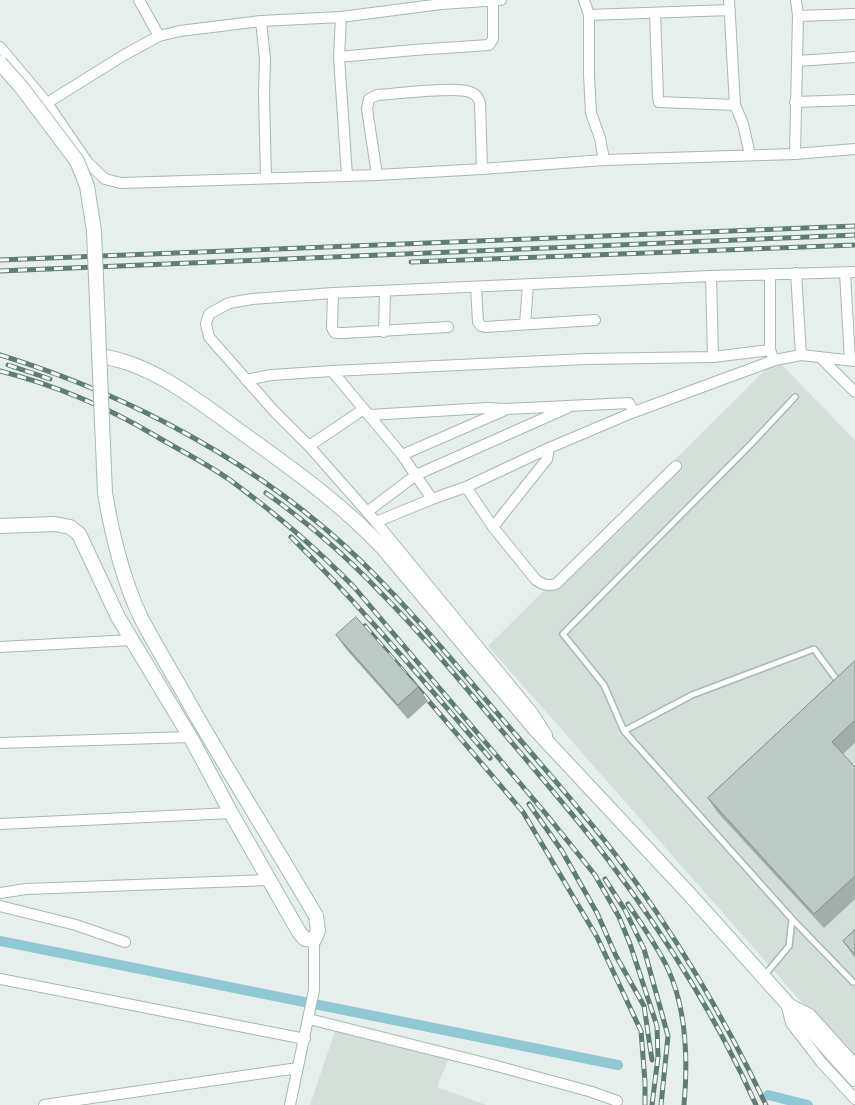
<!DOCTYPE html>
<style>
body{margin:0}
canvas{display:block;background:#e6efeb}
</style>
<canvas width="855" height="1105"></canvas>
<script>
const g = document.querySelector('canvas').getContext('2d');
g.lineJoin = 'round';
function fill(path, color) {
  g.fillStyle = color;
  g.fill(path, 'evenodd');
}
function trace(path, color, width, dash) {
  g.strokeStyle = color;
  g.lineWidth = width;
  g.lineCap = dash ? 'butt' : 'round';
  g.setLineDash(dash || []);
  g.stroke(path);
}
fill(new Path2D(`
 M776,359L855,440V1063L488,646Z
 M335,1031L449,1058L437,1087L486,1105H310Z`), '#d4dfda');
trace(new Path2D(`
 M0,941L618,1065
 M768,1095L808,1105`), '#8ec9d4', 10);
const lane = new Path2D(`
 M624,731L692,695L814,649L837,680
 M792,919L853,982
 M764,976L789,946L792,919L624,731L604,685L563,634L751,444L795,397`);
const street = new Path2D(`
 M139,0L159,36
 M584,0L589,15V75L591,113L600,138L604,160
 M729,0L735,105L743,124L750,155
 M655,13L658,97L659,102L735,105
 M589,15L730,10
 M798,16L855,14
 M341,17L339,57L347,176
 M261,21L265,59L264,95L266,178
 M0,47L47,103L88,163L105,179L121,183L377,175L482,169L604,160L795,154L855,149
 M339,57L414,50L489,45L493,39V1
 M798,61L855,57
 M795,102L855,100
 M47,103L124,55L159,36L180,31L261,21L341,17L441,4L501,0
 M795,154L798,16L796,0
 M377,175L367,109L369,99L377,95C396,94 456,86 470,92C476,94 478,97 480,103L482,169
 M796,273L801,355
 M845,273L850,360
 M770,274V350L772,355
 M711,276L713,357
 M476,287L478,322L481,326L485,327L595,320
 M333,293L332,328L335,333H344L448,327
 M525,324L528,285
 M384,332L385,291
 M820,357L855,392
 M332,371L402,455L432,499
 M246,380L271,375L332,371L586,359L713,357L770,350
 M369,415L487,408L506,409L629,403L634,412
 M309,446L364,409
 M402,455L503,411
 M466,487L493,527L536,580C543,585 548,586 556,584L676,466
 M367,512L416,475L567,408
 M376,522L432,499L466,487L549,448L634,412L775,360L801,355L855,361
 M493,527L547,459L549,448
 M0,647L132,640
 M547,735L533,713L376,522L309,446L273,410L209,337L206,324L209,314L229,303L252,299L333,293L711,276L855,272
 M0,743L190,737
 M0,824L231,813
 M0,893L26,889L269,880
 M0,906L76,925L125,942
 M0,979L305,1039
 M309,1019L493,1065L592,1092L617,1101
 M855,1064L810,1014L786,1002L791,1023L821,1062L855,1099
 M44,1105L298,1068
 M290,1105L314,990V940`);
const secondary = new Path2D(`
 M99,356C154,363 203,405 248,437C295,471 343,505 383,548L536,730L691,896L855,1079
 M0,526L55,524L70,527L79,534L118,617L192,740L231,813L299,932L305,939L314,940L318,931L316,916`);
trace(lane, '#a8b8b2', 8);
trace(street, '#a8b8b2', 12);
trace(secondary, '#a4bbb3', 16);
trace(lane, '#fff', 5);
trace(street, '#fff', 10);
trace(secondary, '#fff', 14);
const rail = new Path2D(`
 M0,260L855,226
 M411,262L855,245
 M0,271L855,235
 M0,355C132,396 262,465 362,562C417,616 466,677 516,735C550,775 584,813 615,854C674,932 724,1017 766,1105
 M8,365L50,379
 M0,371C54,385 107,407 154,435C179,450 206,463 230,480C274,512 316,548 354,587L546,814L595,875L619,917L630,944L657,1026L658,1057L652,1105
 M266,493C307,522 346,556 380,592C422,634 460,681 498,726C535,771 574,814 609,861C666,937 717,1018 756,1105
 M291,537C362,607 425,683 490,758
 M365,626L523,812L597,937L641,1031L645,1082V1105
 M529,804L562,851L597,913L616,956L644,1006L652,1060
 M605,879L625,910L644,949L668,1036L661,1105
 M628,904C642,925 657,946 668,969C687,1011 688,1061 684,1105`);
trace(rail, '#5f7d75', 5);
trace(rail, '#f7fbf9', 3, [9]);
const secondaryBridge = new Path2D(`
 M0,63L22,88L77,161L87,186L94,231L105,493C112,535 122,577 140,616C156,647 175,677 192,708C232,778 275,846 316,916`);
trace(secondaryBridge, '#a4bbb3', 16, []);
trace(secondaryBridge, '#fff', 14);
fill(new Path2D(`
 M336,635L418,687L428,701L408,719L346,649Z
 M855,661V743L843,754L855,767V899L824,928L717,812L708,798Z
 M855,930V958L843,941Z`), '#a1aea9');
const building = new Path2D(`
 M356,617L418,687L398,705L336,635Z
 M855,661V720L832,742L855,767V876L814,914L708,798Z
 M855,930V955L843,941Z`);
fill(building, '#bbcac4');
trace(building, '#838d89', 1);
</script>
